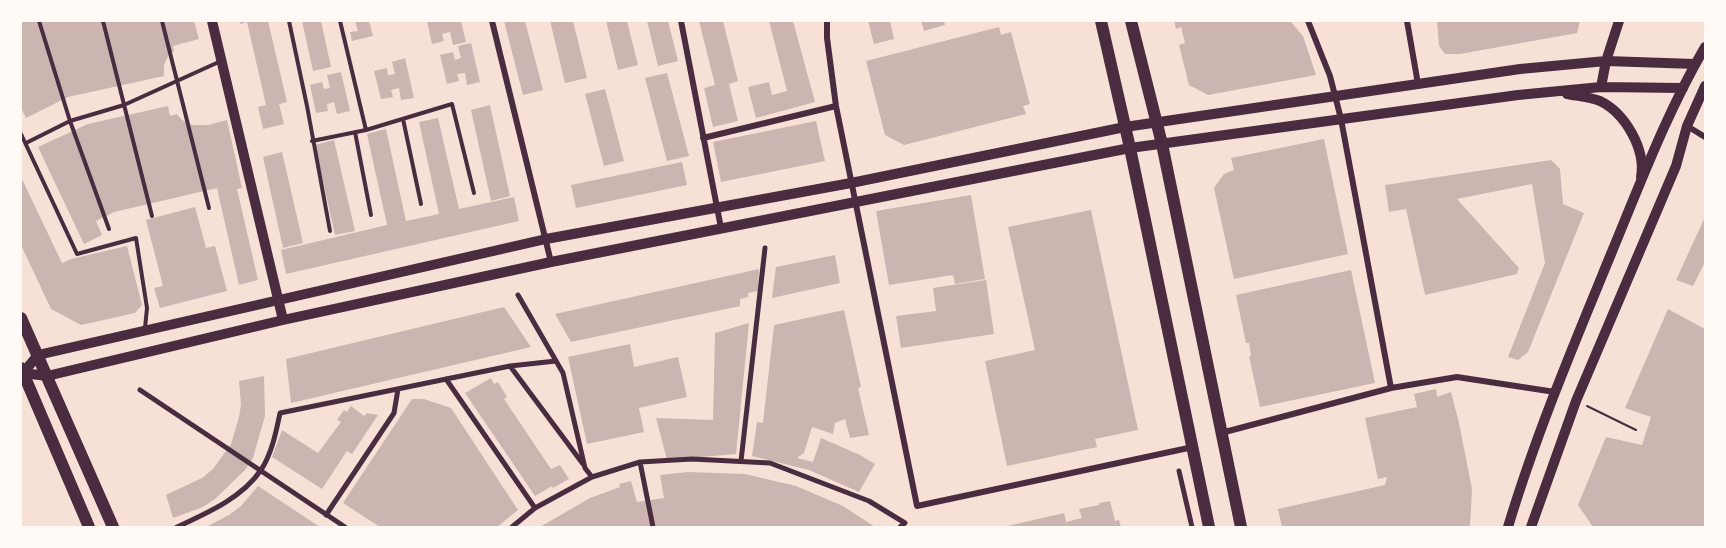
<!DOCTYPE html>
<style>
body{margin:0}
#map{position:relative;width:1726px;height:548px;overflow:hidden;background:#f7e1d7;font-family:"DM Sans",sans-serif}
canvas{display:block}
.frame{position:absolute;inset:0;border:22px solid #fffaf5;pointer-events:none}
</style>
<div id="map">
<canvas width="1726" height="548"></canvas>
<div class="frame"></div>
</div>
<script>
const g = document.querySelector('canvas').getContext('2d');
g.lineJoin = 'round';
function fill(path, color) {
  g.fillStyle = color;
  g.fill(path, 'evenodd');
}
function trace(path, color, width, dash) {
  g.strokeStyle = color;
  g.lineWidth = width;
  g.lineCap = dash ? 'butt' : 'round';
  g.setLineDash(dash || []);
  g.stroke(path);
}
fill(new Path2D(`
 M21,21H194L199,39L173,46L174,51L168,56L164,65V76L68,97L26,118L21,108Z
 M240,21H268L287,102L279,104L284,124L263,129L258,107L266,105L247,22L240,24Z
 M302,21H321L331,67L313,71Z
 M355,21H369L373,36L352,41L350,32L358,31Z
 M427,21H461L466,42L453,45L450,32L442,34L444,41L432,44Z
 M504,21H525L543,90L523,95Z
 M550,21H573L587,78L565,83Z
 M606,21H627L638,65L618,70Z
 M647,21H668L678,61L658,66Z
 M699,21H723L738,81L729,84L738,121L713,127L704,88L715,85Z
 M769,21H793L815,102L756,118L748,87L769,82L772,95L787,91Z
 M868,21H890L894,39L874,44Z
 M921,21H944L945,25L924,31Z
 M1174,21H1290L1303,36L1316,75L1208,95L1189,85L1179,45L1185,43L1181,27L1176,29Z
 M1437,21H1580L1577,33L1460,54H1445L1439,46Z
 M999,27L1001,35L1011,32L1030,104L1023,106L1026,114L904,145L885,135L866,61Z
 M471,43L480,82L467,85L465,73L457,74L459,81L447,84L440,55L453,52L455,60L461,58L458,46Z
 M405,58L414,98L401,100L399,88L391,90L393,97L381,99L374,71L387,68L388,75L395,74L392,62Z
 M341,72L350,111L337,114L334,102L327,104L328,111L316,113L310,85L322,82L324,89L330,88L327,75Z
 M667,73L689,156L667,161L645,78Z
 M605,89L624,161L604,166L585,94Z
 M490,105L510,196L491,201L471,110Z
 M168,106L170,116L177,114L182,120L192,125H208L227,120L242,188L237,189L258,280L239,285L217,188L114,212L96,221L102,235L84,244L38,147L88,124Z
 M438,118L459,209L514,197L519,221L286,274L281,250L387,225L367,134L386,129L406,221L439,214L419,122Z
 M816,121L825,161L721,182L713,142Z
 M1324,139L1348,254L1234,279L1214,188L1224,174L1234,170L1231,158Z
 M334,140L355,231L335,235L315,145Z
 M282,152L303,243L283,248L263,157Z
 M1551,160L1560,169L1563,204L1584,213L1528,352L1518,360L1508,357L1545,263L1532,184L1457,199L1519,268L1517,274L1425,295L1406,209L1389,212L1385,185Z
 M682,162L687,185L576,208L571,185Z
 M21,177L62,263L71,259L127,246L142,305L135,313L81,325L51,309L21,245Z
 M971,195L985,279L955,284L953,275L889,285L876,211Z
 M195,207L206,248L215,246L227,291L160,308L154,288L163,286L146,220Z
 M1091,210L1138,430L1095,439L1097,447L1007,466L985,361L1035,350L1008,227Z
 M1705,217V262L1693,286L1676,280Z
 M835,255L840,283L772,298L776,267Z
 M759,269L758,291L748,293V297L740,299V306L571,342L555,314Z
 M1351,270L1375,383L1260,407L1249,356H1251L1249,343H1246L1236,295Z
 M986,280L994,334L901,348L896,316L936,311L933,288Z
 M504,307L531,347L291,403L286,359Z
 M1668,309L1705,329V527H1593L1578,505L1606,437L1642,445L1651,417L1625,408Z
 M844,310L861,387L858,388L869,435L850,438L845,419L835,423L833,434L812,427L804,453L797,458L813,462L821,438L860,455L875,464L859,492L809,470L752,456L757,422L763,423L774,325Z
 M749,323L736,454L667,460L656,418L713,420L715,333Z
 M630,344L634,367L678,357L687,397L639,408L644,432L587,444L568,357Z
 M264,376L265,416L253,458L245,470L215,499L203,507L173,518L166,495L202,478L213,469L231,444L239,417L241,405L239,381Z
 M491,378L494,384L498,382L507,397L504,399L551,469L560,465L569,479L553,488L552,486L535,496L465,393Z
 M1436,389L1437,397L1451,392L1459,423L1472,489L1470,527H1282L1278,509L1385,485L1387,477L1378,479L1365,418L1417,407L1414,394Z
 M412,399H424L451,408L518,510L497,527H380L343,503Z
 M351,406L364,416L367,413L378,415L352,454L347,451L322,489L272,457L282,430L318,453L341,422L337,420L344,410L347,412Z
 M688,472L745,474L796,486L843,506L875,527H540L590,498L620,487L619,484L631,481L637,502L664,498L660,475Z
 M258,486L320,527H206L229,515L241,506Z
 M1110,501L1115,521L1119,520L1121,527H1003L1064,513L1066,522L1082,518L1079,509L1099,505V503Z`), '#ccb4b1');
trace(new Path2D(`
 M1587,406L1636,430`), '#4a2c40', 2);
trace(new Path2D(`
 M39,21L70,121L109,229
 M103,21L152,216
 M162,21L209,208
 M289,21L307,106L330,231
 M340,21L366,130
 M403,119L421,204
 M355,132L371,215
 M21,134L77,254L136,238L147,308L145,328
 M312,141L366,130L452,104L474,193
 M26,143L70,121L124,105L221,61`), '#4a2c40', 4);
trace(new Path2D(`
 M518,295L563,373L585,468L592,477
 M556,361L510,366L583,464
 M446,379L535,508
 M140,390L345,527
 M741,461L765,248
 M640,462L653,527
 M1179,471L1192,527
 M326,515L394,413L398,389
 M177,527C207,513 242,498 261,470C272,453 276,432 280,413L510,366
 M512,527L535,508L592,477L640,462L692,459L770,463L869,501L905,523L900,527`), '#4a2c40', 5);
trace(new Path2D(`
 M492,21L551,262
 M681,21L721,228
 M827,21V38L836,106L917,506L1193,447
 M1308,21L1330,76L1341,119L1391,388
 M1407,21L1418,84
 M1687,126L1705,137
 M703,138L836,106
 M1221,433L1391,388L1457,377L1555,392`), '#4a2c40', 6);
trace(new Path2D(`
 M212,21L283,320
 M1601,87L1606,61L1619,21
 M1567,94C1577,96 1590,97 1600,101C1625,113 1646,149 1641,177
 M23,373L38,355L546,239L851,183L1125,127L1520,69L1606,61L1695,64
 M23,373L47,376L283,320L551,262L1130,148L1518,95L1601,87L1683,88`), '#4a2c40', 10);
trace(new Path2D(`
 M1508,527C1536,434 1574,344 1611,254C1640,184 1667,112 1705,47
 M1531,527L1576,401L1676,166L1687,126L1705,86`), '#4a2c40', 10);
trace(new Path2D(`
 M1101,21L1130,148L1209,527
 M1131,21L1162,144L1241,527
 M21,318L113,527
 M21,368L89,527`), '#4a2c40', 12);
</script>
